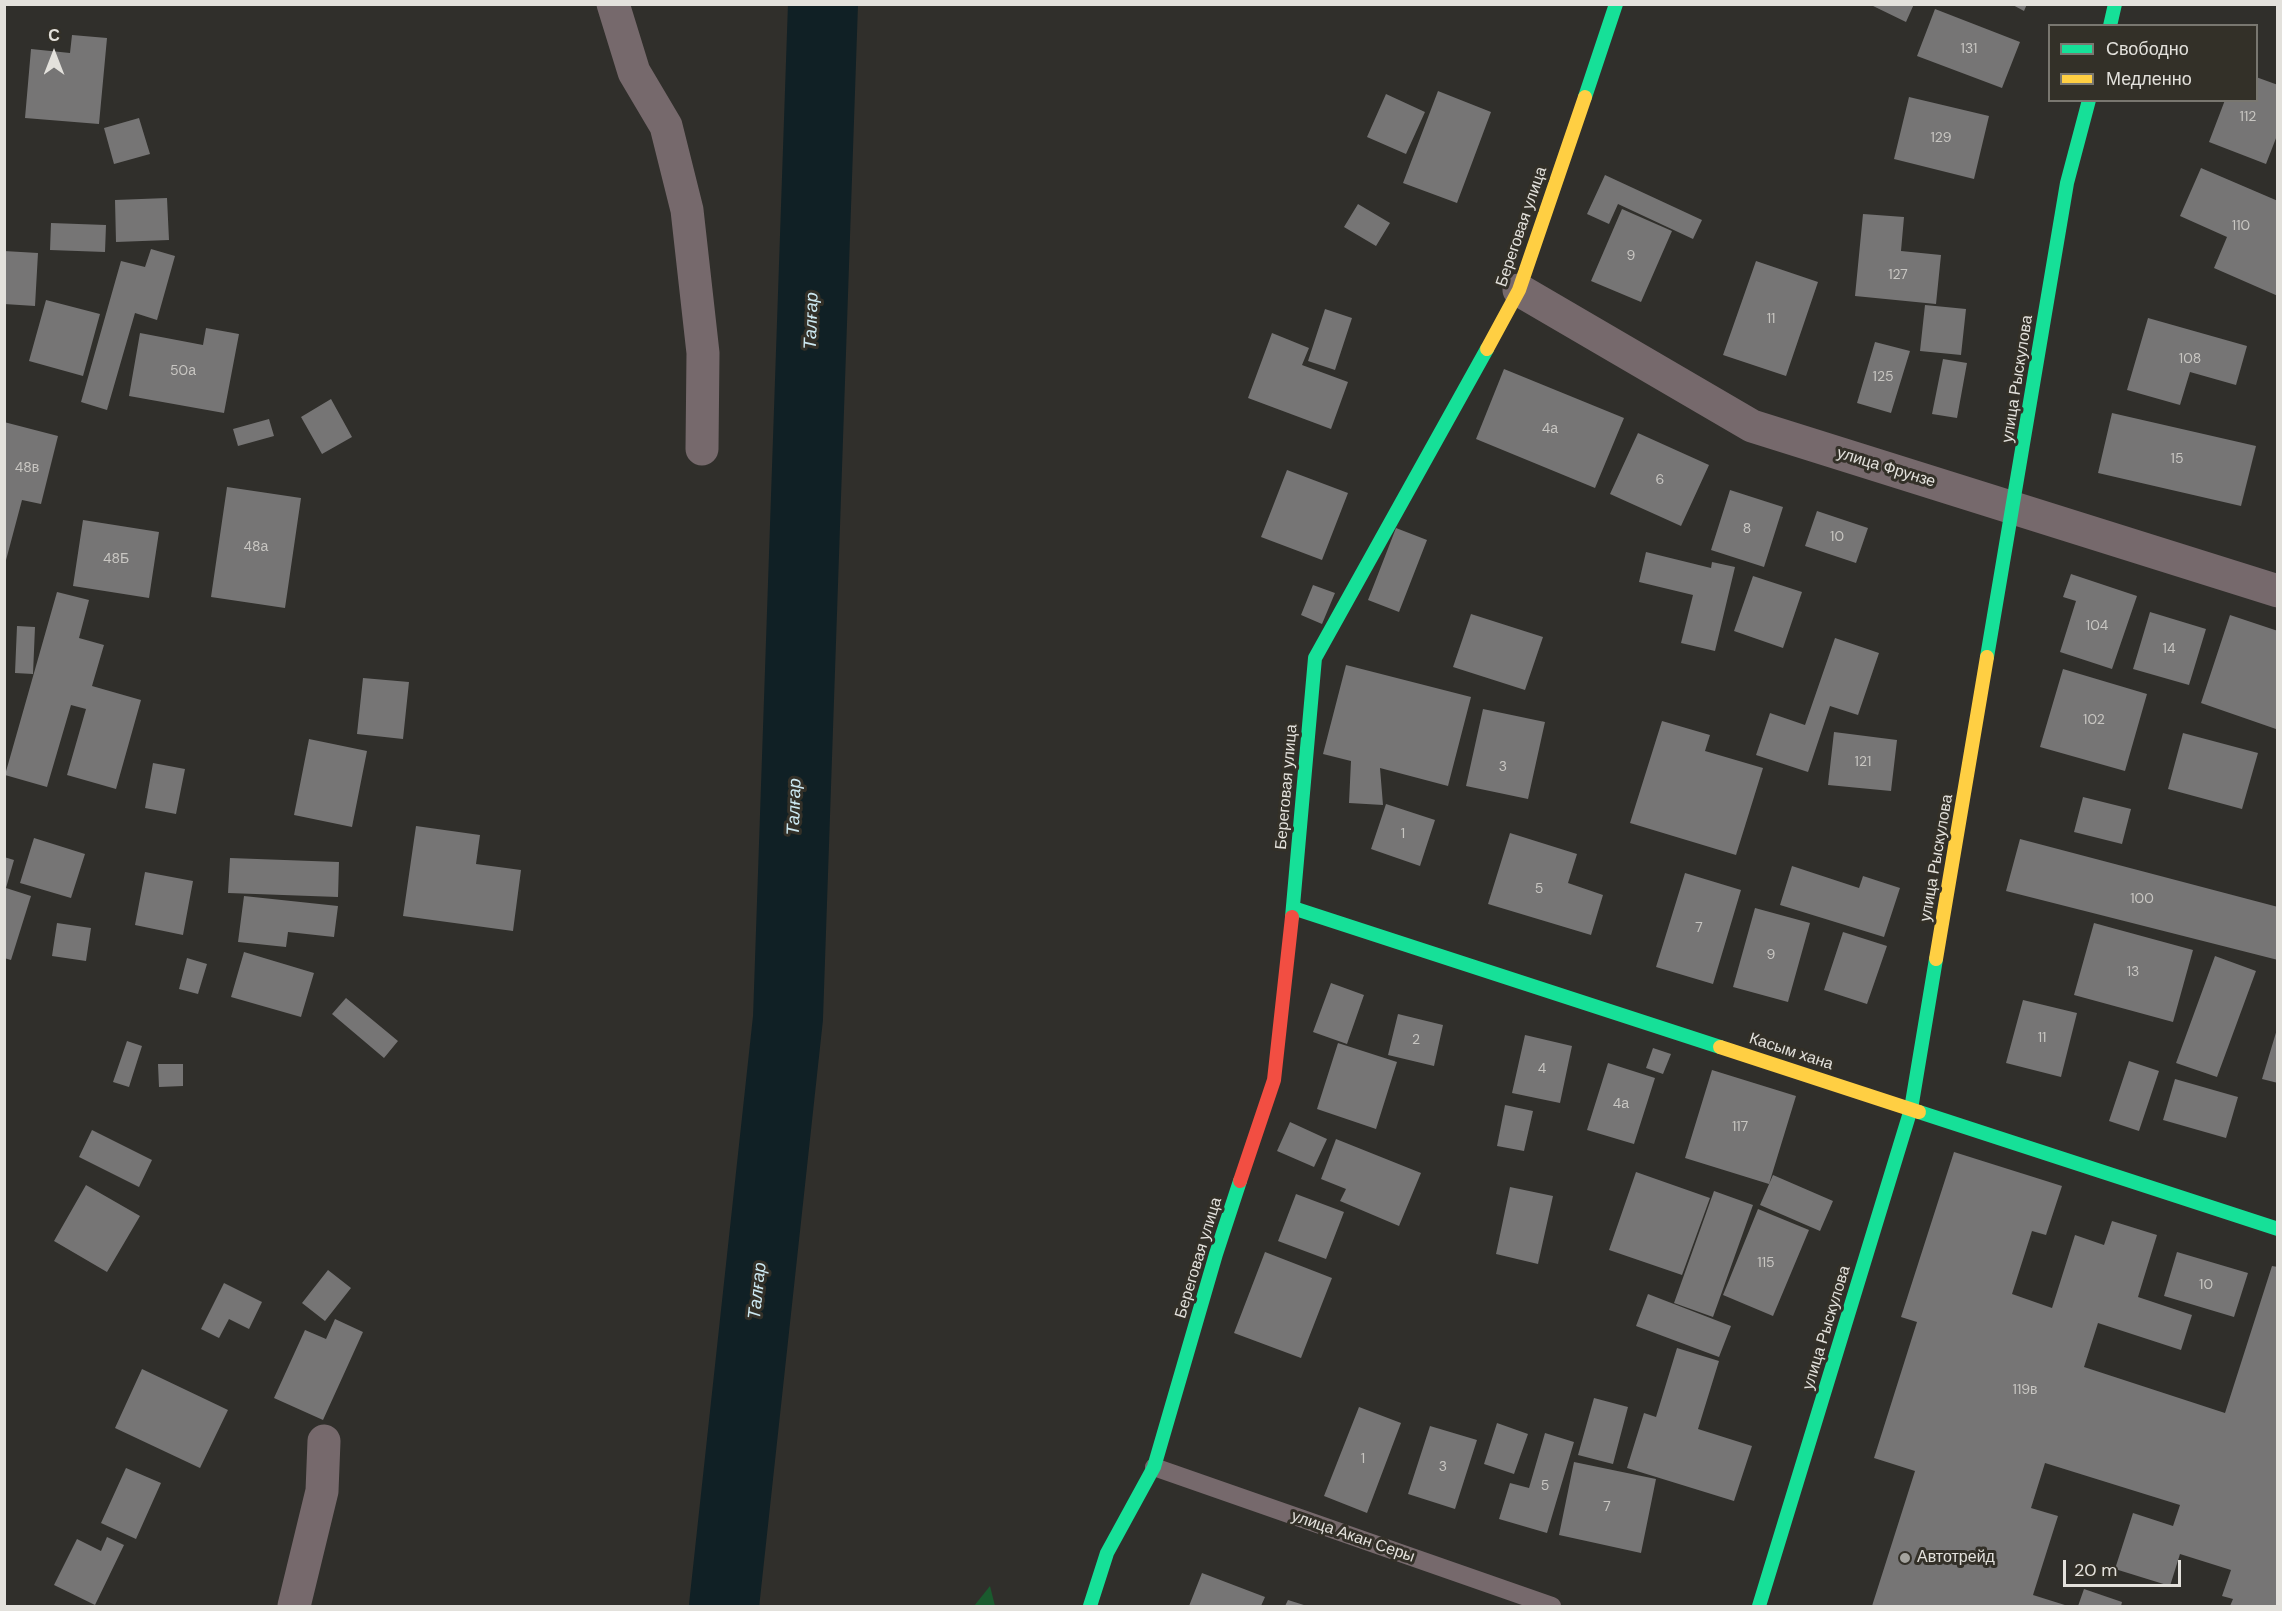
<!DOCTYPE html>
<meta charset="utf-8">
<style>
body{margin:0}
#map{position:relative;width:2282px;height:1611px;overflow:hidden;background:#302f2b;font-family:"DM Sans",sans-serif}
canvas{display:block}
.frame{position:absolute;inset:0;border:6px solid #e3e1dc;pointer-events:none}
.legend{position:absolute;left:2048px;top:24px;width:210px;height:78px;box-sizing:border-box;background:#333028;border:2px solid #797770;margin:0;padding:8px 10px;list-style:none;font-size:18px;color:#e3e1dc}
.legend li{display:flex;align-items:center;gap:12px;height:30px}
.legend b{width:30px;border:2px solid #797770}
.north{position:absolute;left:24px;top:24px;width:60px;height:60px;-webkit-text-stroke:4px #333028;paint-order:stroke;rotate:0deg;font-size:16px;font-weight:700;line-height:24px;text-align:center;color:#e3e1dc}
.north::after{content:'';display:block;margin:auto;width:21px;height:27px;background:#e3e1dc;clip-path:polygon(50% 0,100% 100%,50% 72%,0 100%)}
.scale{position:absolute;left:2063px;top:1560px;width:118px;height:27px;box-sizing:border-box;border:3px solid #e3e1dc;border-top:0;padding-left:8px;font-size:18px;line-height:21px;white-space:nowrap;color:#e3e1dc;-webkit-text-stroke:4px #333028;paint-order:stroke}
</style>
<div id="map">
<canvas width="2282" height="1611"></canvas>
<div class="frame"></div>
<ul class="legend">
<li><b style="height:8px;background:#16e098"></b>Свободно</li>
<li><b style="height:8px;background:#ffcf43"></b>Медленно</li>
</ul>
<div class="north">С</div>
<div class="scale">20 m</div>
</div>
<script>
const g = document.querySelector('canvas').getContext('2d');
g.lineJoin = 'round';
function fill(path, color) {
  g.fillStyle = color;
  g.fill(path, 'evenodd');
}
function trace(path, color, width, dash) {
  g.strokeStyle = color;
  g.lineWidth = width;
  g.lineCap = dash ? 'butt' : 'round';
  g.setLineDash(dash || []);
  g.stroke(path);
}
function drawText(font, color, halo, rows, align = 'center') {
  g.font = font + ' "DM Sans",sans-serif';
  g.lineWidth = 6;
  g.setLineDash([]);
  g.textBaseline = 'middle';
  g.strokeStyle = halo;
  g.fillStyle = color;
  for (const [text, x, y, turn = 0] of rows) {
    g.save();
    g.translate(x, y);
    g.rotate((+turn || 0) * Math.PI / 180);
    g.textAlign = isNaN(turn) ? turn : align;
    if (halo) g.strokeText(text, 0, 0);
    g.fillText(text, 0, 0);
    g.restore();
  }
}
fill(new Path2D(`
 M990,1586L995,1606H974Z`), '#1a5b2e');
trace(new Path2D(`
 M724,1606L788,1018L823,4`), '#102025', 70);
fill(new Path2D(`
 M1869,4H1914L1906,22Z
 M2011,4H2027L2024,11Z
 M1935,9L2020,42L2002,88L1917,56Z
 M72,35L107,38L99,124L25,118L31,49L70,53Z
 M2256,77L2278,85V133L2266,164L2209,142L2225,100H2256Z
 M1438,91L1491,112L1457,203L1403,183Z
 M1386,94L1425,112L1406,154L1367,137Z
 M1909,97L1989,116L1974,179L1894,159Z
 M139,118L150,154L114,164L104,128Z
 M2201,168L2278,201V296L2214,268L2227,237L2180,216Z
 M1605,175L1702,220L1693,239L1618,204L1609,224L1587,214Z
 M167,198L169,240L116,242L115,200Z
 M1358,204L1390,223L1376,246L1344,227Z
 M1622,209L1672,231L1641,302L1591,281Z
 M1863,214L1904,217L1901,251L1941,255L1936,304L1855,296Z
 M51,223L106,225L105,252L50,250Z
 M151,249L175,256L157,320L135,313L107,410L81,402L121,261L145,267Z
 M4,251L38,253L35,306L4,304Z
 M1756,261L1818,282L1786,376L1723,355Z
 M46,300L100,314L83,376L29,361Z
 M1925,305L1966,309L1961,355L1920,351Z
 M1325,309L1352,318L1335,370L1308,361Z
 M2148,318L2247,346L2236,385L2190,372L2180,405L2127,390Z
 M206,328L239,334L224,413L129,396L140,333L203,345Z
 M1272,333L1309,348L1302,365L1348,382L1331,429L1248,398Z
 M1875,342L1910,351L1891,413L1857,403Z
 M1943,359L1967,363L1957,418L1932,414Z
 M1504,369L1624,418L1595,488L1476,439Z
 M331,399L352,437L322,454L301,417Z
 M2112,413L2256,446L2241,506L2098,473Z
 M269,419L274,436L238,446L233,429Z
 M4,422L58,436L41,504L22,500L5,564Z
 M1638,433L1709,465L1681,526L1610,494Z
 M1287,470L1348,493L1322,560L1261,537Z
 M227,487L301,498L285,608L211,597Z
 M1730,490L1783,507L1764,567L1711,550Z
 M1817,511L1868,528L1856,563L1805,546Z
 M83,520L159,532L149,598L73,586Z
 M1396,528L1427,540L1399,612L1368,600Z
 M1646,552L1711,568L1712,562L1735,567L1715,651L1681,643L1693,595L1639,582Z
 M2071,574L2137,596L2112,669L2060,652L2076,601L2063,597Z
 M1753,576L1802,592L1783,648L1734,631Z
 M1313,585L1335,593L1322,624L1301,615Z
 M57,592L89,600L79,638L104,645L92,686L141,700L116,789L67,775L86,709L71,705L47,787L5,775Z
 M2150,612L2206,629L2189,685L2133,669Z
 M1471,614L1543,637L1525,690L1453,667Z
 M2230,615L2278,631L2276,729L2201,703Z
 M17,626L35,627L33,674L15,673Z
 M1835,638L1879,653L1858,715L1830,706L1808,772L1756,755L1770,713L1805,725Z
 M1346,665L1471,697L1448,786L1380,768L1383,805L1349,803L1351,761L1323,754Z
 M2063,669L2147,694L2125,771L2040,747Z
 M363,678L409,682L403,739L357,734Z
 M1483,709L1545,722L1528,799L1466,786Z
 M1662,721L1710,735L1705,751L1763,768L1736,855L1630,823Z
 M1834,732L1897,740L1891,791L1828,785Z
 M2183,733L2258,753L2242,809L2168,789Z
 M309,739L367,751L352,827L294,815Z
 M153,763L185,769L176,814L145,808Z
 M2083,797L2131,809L2122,844L2074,832Z
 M1386,804L1435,820L1420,866L1371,849Z
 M416,826L480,835L476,864L521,870L513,931L403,916Z
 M1510,833L1577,854L1568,883L1603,895L1591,935L1488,904Z
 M34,838L85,854L71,898L20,883Z
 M2020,839L2278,907V960L2006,891Z
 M4,857L14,860L6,888L31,896L11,960L4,958Z
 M230,858L339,862L338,897L228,893Z
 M1792,866L1859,888L1863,876L1900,888L1884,937L1780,905Z
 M145,872L193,881L183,935L135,925Z
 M1685,873L1741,890L1713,984L1656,967Z
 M244,896L338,906L334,937L288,932L286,947L238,942Z
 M1755,908L1810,923L1788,1002L1733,987Z
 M57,923L91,928L86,961L52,956Z
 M2094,923L2193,950L2173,1022L2074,995Z
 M1843,932L1887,946L1867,1004L1824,990Z
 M244,952L314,973L301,1017L231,997Z
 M2215,956L2256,971L2217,1077L2176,1063Z
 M187,958L207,964L198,994L179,989Z
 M1331,983L1364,995L1347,1044L1313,1032Z
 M346,998L398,1041L384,1058L332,1014Z
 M2023,1000L2077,1013L2061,1077L2006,1063Z
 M1398,1014L1443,1025L1434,1066L1388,1055Z
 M2278,1026V1083L2262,1079Z
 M1525,1035L1572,1046L1560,1103L1512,1093Z
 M127,1041L142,1046L129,1087L113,1082Z
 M1338,1043L1397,1062L1376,1129L1317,1109Z
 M1653,1048L1671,1054L1663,1074L1646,1068Z
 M2129,1061L2159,1071L2139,1131L2109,1121Z
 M1608,1063L1655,1078L1634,1144L1587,1130Z
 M158,1064H183V1086L159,1087Z
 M1712,1070L1796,1096L1769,1184L1685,1158Z
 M2175,1079L2238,1097L2226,1138L2163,1120Z
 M1505,1105L1533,1111L1524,1151L1497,1146Z
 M1290,1122L1327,1139L1314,1167L1277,1151Z
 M92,1130L152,1160L139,1187L79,1157Z
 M1336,1139L1421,1173L1399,1226L1340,1201L1346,1189L1321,1179Z
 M1954,1152L2062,1186L2046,1235L2032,1231L2012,1294L2052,1308L2075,1235L2104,1245L2112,1221L2157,1235L2138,1297L2192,1315L2181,1350L2098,1323L2084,1367L2225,1413L2272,1266L2278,1267V1606H2230L2233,1599L2222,1596L2231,1570L2180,1554L2170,1586L2115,1569L2133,1513L2173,1526L2180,1505L2045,1463L2031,1508L2058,1516L2033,1595L2068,1606H1872L1915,1471L1874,1458L1917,1322L1901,1317Z
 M1636,1172L1710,1198L1682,1275L1609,1250Z
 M1773,1175L1833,1201L1820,1231L1760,1205Z
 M86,1185L140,1216L107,1272L54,1241Z
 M1510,1187L1553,1196L1538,1264L1496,1254Z
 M1714,1191L1753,1205L1713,1317L1674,1303Z
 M1296,1194L1344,1212L1326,1259L1278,1241Z
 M1758,1209L1809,1230L1773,1316L1723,1295Z
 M1265,1252L1332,1278L1301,1358L1234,1333Z
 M2177,1252L2248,1273L2234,1317L2164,1296Z
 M328,1270L351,1288L325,1321L302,1303Z
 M224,1283L262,1302L249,1329L229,1319L219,1338L201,1329Z
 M1648,1294L1731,1326L1719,1357L1636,1326Z
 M335,1319L363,1332L323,1420L274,1398L305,1330L326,1339Z
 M1677,1348L1719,1361L1698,1429L1752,1446L1734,1501L1627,1468L1644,1413L1656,1417Z
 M142,1369L228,1410L200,1468L115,1428Z
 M1594,1398L1628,1407L1613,1464L1578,1455Z
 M1359,1407L1401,1423L1367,1513L1324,1496Z
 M1497,1423L1528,1434L1514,1474L1484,1464Z
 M1430,1426L1477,1440L1455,1509L1408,1494Z
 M1545,1433L1574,1442L1547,1533L1499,1519L1510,1483L1529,1488Z
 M1574,1462L1656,1479L1641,1553L1559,1535Z
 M126,1468L161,1483L136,1539L101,1523Z
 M107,1537L124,1545L95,1605L54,1585L77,1539L101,1551Z
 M1202,1573L1265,1597L1261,1606H1189Z
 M2084,1589L2122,1602L2121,1606H2078Z
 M1288,1600L1307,1606H1285Z`), '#767575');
trace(new Path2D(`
 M1154,1467L1552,1606`), '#76696c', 18);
trace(new Path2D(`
 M613,4L634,72L666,126L687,210L703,353L702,449
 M1519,290L1752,426L2278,591
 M294,1606L322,1491L324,1441`), '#76696c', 33);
trace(new Path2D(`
 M2110,26L2115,4
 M1585,97L1616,4
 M1987,657L2067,183L2089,100
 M1293,908L1720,1047
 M1292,917L1315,658L1487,349
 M1919,1112L2278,1229
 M1090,1606L1107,1553L1154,1467L1216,1254L1240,1181
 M1759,1606L1911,1109L1936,959`), '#16e098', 14);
trace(new Path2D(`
 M1487,349L1519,290L1585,97
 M1936,959L1987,657
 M1720,1047L1919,1112`), '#ffcf43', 14);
trace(new Path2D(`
 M1240,1181L1274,1080L1292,917`), '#f24e42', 14);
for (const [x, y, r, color] of [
 [1905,1558,6,"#a4a39e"]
]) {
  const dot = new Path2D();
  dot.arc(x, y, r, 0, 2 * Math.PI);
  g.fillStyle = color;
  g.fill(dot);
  trace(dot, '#333028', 2);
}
drawText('14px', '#c8c6c2', null, [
 ["131",1969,49],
 ["112",2248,117],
 ["129",1941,138],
 ["110",2241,226],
 ["9",1631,256],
 ["127",1898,275],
 ["11",1771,319],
 ["108",2190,359],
 ["50а",183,371],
 ["125",1883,377],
 ["4а",1550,429],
 ["15",2177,459],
 ["48в",27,468],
 ["6",1660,480],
 ["8",1747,529],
 ["10",1837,537],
 ["48а",256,547],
 ["48Б",116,559],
 ["104",2097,626],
 ["14",2169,649],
 ["102",2094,720],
 ["121",1863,762],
 ["3",1503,767],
 ["1",1403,834],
 ["5",1539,889],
 ["100",2142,899],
 ["7",1699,928],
 ["9",1771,955],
 ["13",2133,972],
 ["11",2042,1038],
 ["2",1416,1040],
 ["4",1542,1069],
 ["4а",1621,1104],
 ["117",1740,1127],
 ["115",1766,1263],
 ["10",2206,1285],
 ["119в",2025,1390],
 ["1",1363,1459],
 ["3",1443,1467],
 ["5",1545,1486],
 ["7",1607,1507]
]);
drawText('16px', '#e3e1dc', '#333028', [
 ["Береговая улица",1522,227,-71],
 ["улица Рыскулова",2018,379,-81],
 ["улица Фрунзе",1886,468,17],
 ["Береговая улица",1287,787,-85],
 ["улица Рыскулова",1937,858,-80],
 ["Касым хана",1791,1052,18],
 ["Береговая улица",1199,1258,-73],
 ["улица Рыскулова",1827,1328,-73],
 ["улица Акан Серы",1353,1537,19]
]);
drawText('16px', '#e3e1dc', '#333028', [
 ["Автотрейд",1917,1558]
], 'left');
drawText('italic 18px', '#cce8f1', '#333028', [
 ["Талғар",812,321,-88],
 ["Талғар",795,807,-88],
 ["Талғар",758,1291,-84]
]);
</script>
